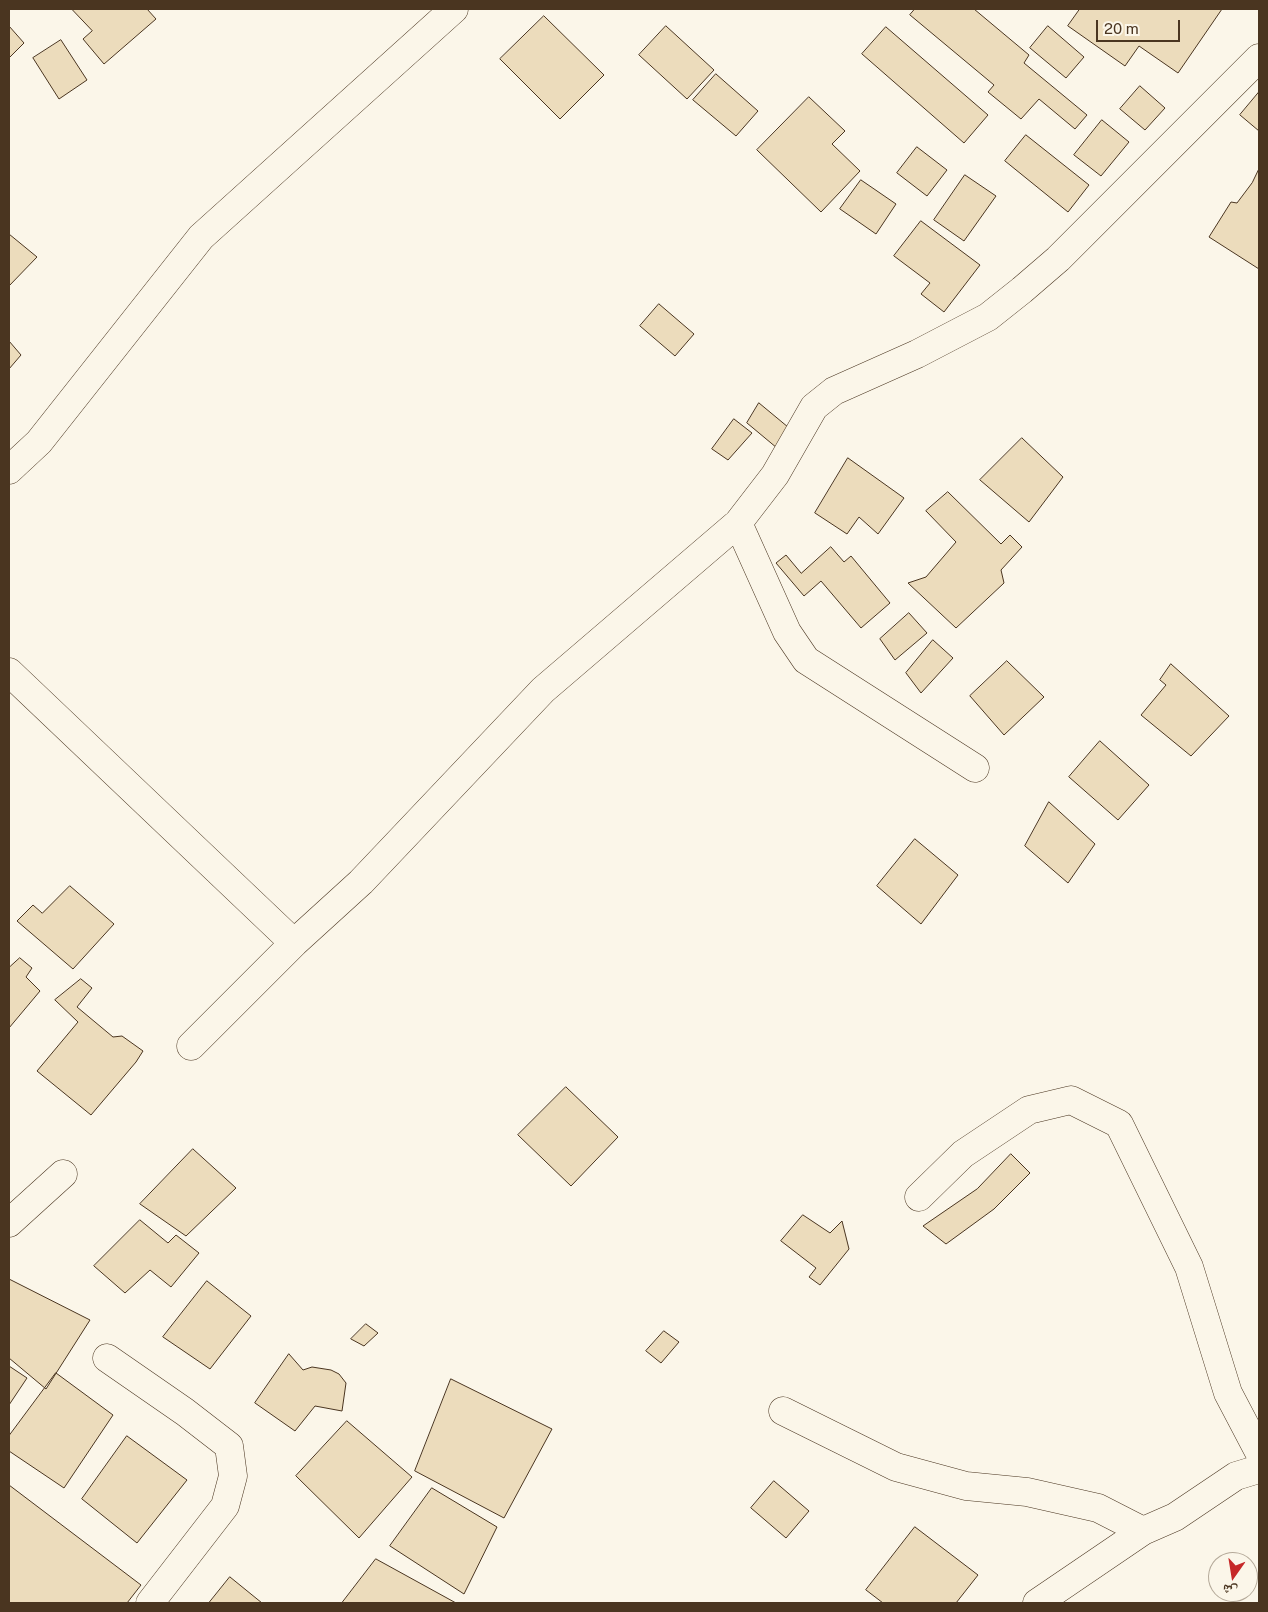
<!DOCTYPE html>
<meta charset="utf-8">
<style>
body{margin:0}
#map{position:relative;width:1268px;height:1612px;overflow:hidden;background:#fbf6e9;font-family:"Public Sans","Noto Naskh Arabic",sans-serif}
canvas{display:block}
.frame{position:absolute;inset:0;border:10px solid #4a3520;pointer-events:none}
.north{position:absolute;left:1208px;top:1552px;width:50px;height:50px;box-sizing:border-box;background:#fbf6e9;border:1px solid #b4a999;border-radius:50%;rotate:193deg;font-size:14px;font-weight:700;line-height:20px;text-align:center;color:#4a3520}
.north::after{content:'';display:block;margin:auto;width:18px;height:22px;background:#c62828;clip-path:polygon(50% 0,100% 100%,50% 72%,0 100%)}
.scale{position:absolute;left:1096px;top:20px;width:84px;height:22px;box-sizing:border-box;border:2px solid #4a3520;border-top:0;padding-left:6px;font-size:15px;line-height:18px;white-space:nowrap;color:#4a3520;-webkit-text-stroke:4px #fbf6e9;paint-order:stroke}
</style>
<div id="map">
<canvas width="1268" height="1612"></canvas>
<div class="frame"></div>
<div class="north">ش</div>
<div class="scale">20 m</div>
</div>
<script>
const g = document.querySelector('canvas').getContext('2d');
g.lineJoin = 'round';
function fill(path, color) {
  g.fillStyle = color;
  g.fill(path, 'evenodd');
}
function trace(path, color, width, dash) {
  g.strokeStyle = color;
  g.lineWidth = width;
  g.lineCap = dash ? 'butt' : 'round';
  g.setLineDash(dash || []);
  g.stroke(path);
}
const building = new Path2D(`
 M72,9H147L156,19L104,64L83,39L92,31Z
 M915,9H974L1029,55L1024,63L1087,115L1075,129L1039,99L1021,119L988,92L994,85L910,15Z
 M1080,9H1222L1178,73L1139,46L1125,66L1068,26Z
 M544,16L604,75L560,119L500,59Z
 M9,26L24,43L9,58Z
 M666,26L714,70L687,99L639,55Z
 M1048,26L1084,57L1066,78L1030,48Z
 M886,27L988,115L964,143L862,54Z
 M61,40L87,80L59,99L33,58Z
 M716,74L758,111L736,136L693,100Z
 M1140,86L1165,108L1145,130L1120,109Z
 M1259,92V131L1240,115Z
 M809,97L845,131L832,144L860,171L821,212L757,150Z
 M1102,120L1129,142L1101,176L1074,155Z
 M1026,135L1089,185L1068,212L1005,161Z
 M917,147L947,170L927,196L897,173Z
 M1259,169V269L1209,237L1231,202L1237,203L1252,183Z
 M965,175L996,196L964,241L934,220Z
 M861,180L896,204L876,234L840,209Z
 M921,221L980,265L944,312L921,294L930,283L894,256Z
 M9,234L37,257L9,286Z
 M659,304L694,334L675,356L640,326Z
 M9,341L21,355L9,369Z
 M759,403L800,437L789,458L747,423Z
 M734,419L752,433L728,460L712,449Z
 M1022,438L1063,477L1029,522L980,480Z
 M848,458L904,498L878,534L859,517L847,534L815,513Z
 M948,492L1001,544L1010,535L1022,547L1001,570L1004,583L956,628L908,583L926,577L956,542L926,511Z
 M831,547L844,562L851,556L890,603L861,628L821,581L804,596L776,563L786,555L801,573Z
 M909,613L927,633L895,660L880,639Z
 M933,640L953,658L921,693L906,673Z
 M1007,661L1044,697L1004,735L970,696Z
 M1171,664L1229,716L1191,756L1141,715L1166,685L1160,680Z
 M1100,741L1149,785L1118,820L1069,777Z
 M1049,802L1095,844L1068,883L1025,846Z
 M915,839L958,875L921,924L877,886Z
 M70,886L114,924L73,969L17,921L33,905L42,913Z
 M20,958L32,968L26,977L40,991L9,1028V965L10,966Z
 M81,979L92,988L77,1007L113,1037L122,1036L143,1051L136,1062L91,1115L37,1071L78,1022L55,1000Z
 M566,1087L618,1137L571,1186L518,1135Z
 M193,1149L236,1188L186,1236L140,1204Z
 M1011,1154L1030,1173L994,1209L946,1244L923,1226L977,1189Z
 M803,1215L830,1233L842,1221L849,1249L820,1285L809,1277L816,1268L781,1241Z
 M140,1220L168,1243L176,1235L199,1253L171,1287L150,1270L125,1293L94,1266Z
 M9,1279L90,1320L46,1389L9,1358Z
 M207,1281L251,1316L210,1369L163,1337Z
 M366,1324L378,1333L364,1346L351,1339Z
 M664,1331L679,1342L661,1363L646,1351Z
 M289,1354L303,1370L312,1367L331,1370L339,1374L346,1383L342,1411L315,1406L295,1431L255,1403Z
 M9,1366L27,1378L9,1405Z
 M56,1373L113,1415L64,1488L9,1451V1436Z
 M451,1379L552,1429L504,1518L415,1471Z
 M347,1421L412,1477L359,1538L296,1476Z
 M127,1436L187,1480L137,1543L82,1499Z
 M774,1481L809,1511L786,1538L751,1508Z
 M9,1485L141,1585L127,1603H9Z
 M432,1488L497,1527L464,1594L390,1546Z
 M915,1527L978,1575L956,1603H883L866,1590Z
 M376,1559L456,1603H342Z
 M230,1577L262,1603H209Z`);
fill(building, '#ecdcbc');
trace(building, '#4a3520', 1);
const minor = new Path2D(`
 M9,470L39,442L201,237L454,9
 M738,523L787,632L806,660L975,768
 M9,672L294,943
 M191,1046L294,943L361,882L543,690L738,523L775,475L814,407L834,391L917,354L988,317L1022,290L1058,259L1259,58
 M919,1197L963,1154L1029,1110L1071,1100L1119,1124L1189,1267L1228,1393L1259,1452
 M9,1223L63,1174
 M107,1358L185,1412L229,1446L233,1476L225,1506L150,1603
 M783,1411L896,1467L966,1486L1027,1492L1098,1508L1143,1531
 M1037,1603L1143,1531L1175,1517L1236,1476L1259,1469`);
trace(minor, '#4a3520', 29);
trace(minor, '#fbf6e9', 28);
</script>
